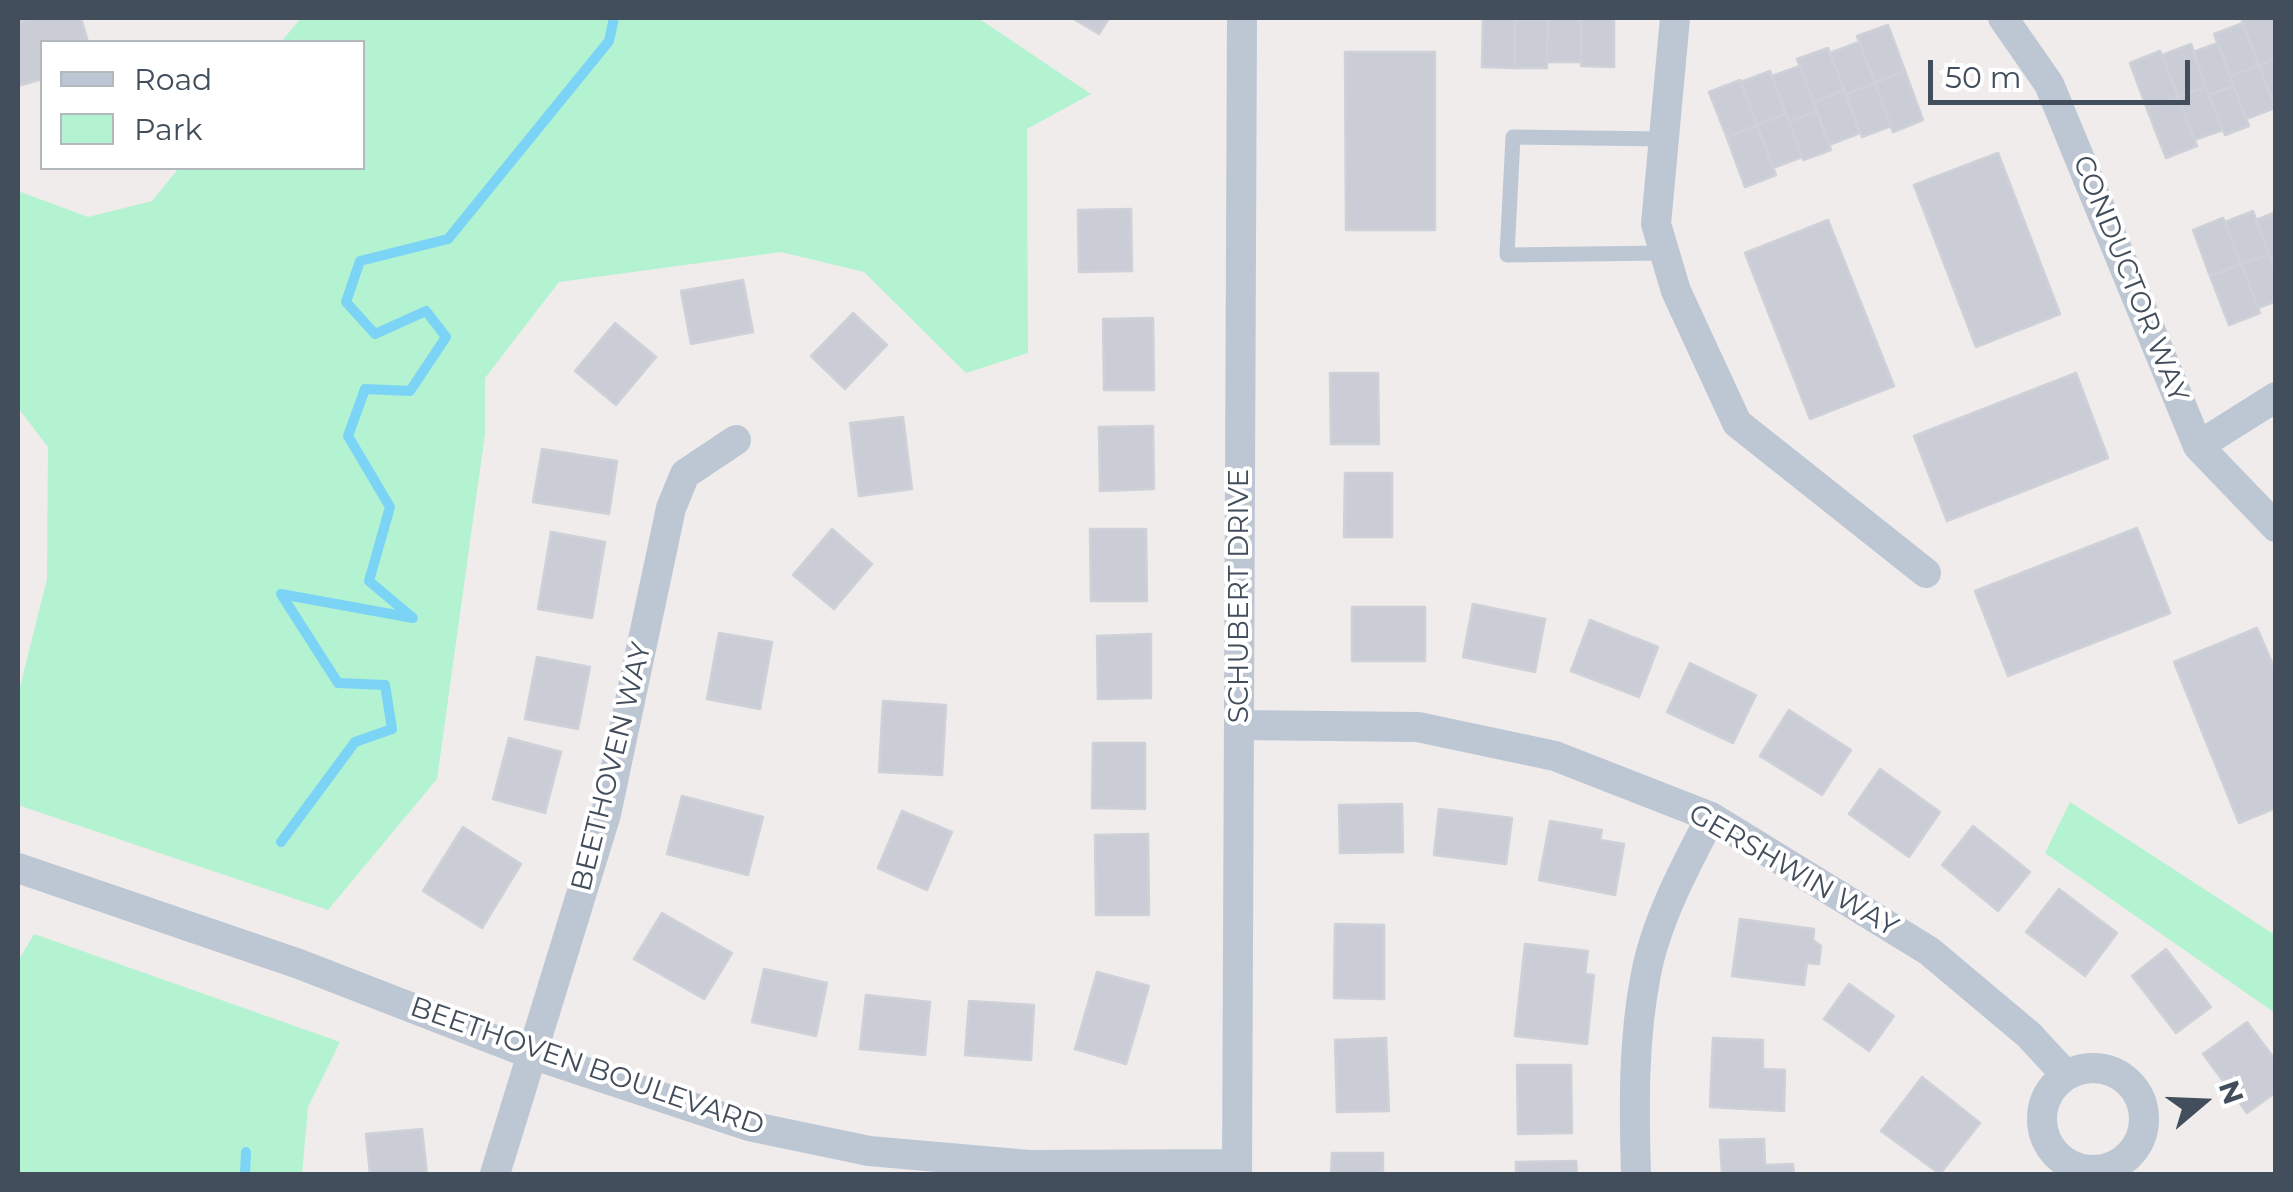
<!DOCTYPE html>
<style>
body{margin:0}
#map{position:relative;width:2293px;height:1192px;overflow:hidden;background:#efeceb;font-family:Montserrat,sans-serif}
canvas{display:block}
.frame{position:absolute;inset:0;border:20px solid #424e5b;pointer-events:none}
.legend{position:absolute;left:40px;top:40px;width:325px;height:130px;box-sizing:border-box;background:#fff;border:2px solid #b3b8bd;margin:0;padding:12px 18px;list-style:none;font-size:30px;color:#424e5b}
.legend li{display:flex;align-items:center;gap:20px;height:50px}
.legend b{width:50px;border:2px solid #b3b8bd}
.north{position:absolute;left:2153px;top:1052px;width:100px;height:100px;-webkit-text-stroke:8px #fff;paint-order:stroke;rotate:71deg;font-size:28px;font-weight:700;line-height:40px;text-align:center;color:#424e5b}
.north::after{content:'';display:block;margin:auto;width:35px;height:45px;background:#424e5b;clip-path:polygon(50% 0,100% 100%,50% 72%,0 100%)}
.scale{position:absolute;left:1928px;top:60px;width:262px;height:45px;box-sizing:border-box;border:5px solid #424e5b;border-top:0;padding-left:12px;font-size:30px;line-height:35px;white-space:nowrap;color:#424e5b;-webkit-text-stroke:8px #fff;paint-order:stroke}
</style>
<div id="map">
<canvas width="2293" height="1192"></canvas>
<div class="frame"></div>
<ul class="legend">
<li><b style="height:12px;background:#bdc7d4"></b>Road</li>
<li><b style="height:28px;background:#b3f3d1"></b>Park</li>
</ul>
<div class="north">N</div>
<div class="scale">50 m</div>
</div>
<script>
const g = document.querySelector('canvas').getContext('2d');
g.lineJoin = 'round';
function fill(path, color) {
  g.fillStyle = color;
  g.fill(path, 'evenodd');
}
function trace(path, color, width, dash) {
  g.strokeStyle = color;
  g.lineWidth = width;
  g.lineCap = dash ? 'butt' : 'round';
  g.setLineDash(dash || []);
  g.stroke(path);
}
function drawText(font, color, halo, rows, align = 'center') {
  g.font = font + ' Montserrat,sans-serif';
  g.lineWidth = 8;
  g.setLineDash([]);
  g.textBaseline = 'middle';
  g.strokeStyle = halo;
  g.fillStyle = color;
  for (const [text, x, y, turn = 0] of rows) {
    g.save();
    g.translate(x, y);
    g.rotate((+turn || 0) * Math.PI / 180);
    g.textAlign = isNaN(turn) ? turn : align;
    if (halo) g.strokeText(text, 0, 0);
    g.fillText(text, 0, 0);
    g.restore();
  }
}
fill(new Path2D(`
 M301,18H978L1091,94L1027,129L1028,353L966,373L864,272L781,252L559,282L485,378V434L437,779L328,910L18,805V695L47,579L48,447L18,408V191L88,217L152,201L179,168H362V42H281Z
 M2070,802L2275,935V1013L2045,853Z
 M34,934L340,1042L308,1107L302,1174H18V961Z`), '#b3f3d1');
trace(new Path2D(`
 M281,842L355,742L392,729L385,685L338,683L281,594L413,618L369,581L390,507L348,436L365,389L410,391L446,337L426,311L375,334L346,302L360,261L448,239L609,41L614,18
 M245,1174L246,1152`), '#7bd3f6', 10);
const building = new Path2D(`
 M33,18H81L88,42H42V79L18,86V22Z
 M1072,18H1109L1099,34Z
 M1483,18H1515V68L1482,67Z
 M1548,18H1581V62H1547Z
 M1581,18H1614V67L1581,66Z
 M2241,18H2276V58L2259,65Z
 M1515,19H1548L1547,68H1515Z
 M2243,23L2259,66L2230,76L2214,34Z
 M1888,25L1905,71L1875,83L1857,36Z
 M1859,42L1875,83L1846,94L1830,53Z
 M2218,43L2234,86L2209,95L2193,52Z
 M2191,44L2206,87L2178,97L2162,55Z
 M1828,48L1844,90L1813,102L1797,59Z
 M2160,51L2178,97L2147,109L2130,63Z
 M1345,52H1435V230H1346Z
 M2276,58V109L2259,65Z
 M1800,66L1817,111L1789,122L1772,76Z
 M2259,66L2275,108L2246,119L2230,76Z
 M1770,71L1786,114L1757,125L1741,82Z
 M1905,71L1923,120L1893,132L1875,83Z
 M1740,80L1757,125L1727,138L1709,92Z
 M1875,83L1891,126L1862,137L1846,94Z
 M2234,86L2249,126L2225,135L2209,95Z
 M2206,87L2223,130L2194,140L2178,97Z
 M1844,90L1860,133L1829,145L1813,102Z
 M2178,97L2197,146L2166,158L2147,109Z
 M1817,111L1831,150L1803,160L1789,122Z
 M1786,114L1802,157L1773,168L1757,125Z
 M1757,125L1776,175L1745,187L1727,138Z
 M1998,153L2060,314L1976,347L1914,185Z
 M1131,209L1132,271L1079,272L1078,210Z
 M2253,211L2269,255L2241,264L2225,222Z
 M2276,212V261L2272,262L2256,220Z
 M2223,218L2241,264L2210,276L2193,230Z
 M1828,220L1894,386L1810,419L1745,253Z
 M2269,255L2276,271V301L2258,308L2241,264Z
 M2241,264L2260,313L2229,325L2210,276Z
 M743,280L753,332L691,344L681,291Z
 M853,313L887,345L845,389L811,356Z
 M1153,318L1154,390H1104L1103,319Z
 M615,323L656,357L616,405L575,371Z
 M1330,373H1378L1379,444H1331Z
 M2076,373L2108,458L1947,521L1914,436Z
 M903,417L912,489L859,496L850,423Z
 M1153,426L1154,489L1100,491L1099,427Z
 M542,449L617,461L609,514L533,502Z
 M1345,473H1392V537H1344Z
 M2137,528L2170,613L2008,676L1975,591Z
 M832,529L872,564L834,609L793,575Z
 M1090,529H1146L1147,601H1091Z
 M551,532L605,542L592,618L538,609Z
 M1473,604L1545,619L1535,672L1463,657Z
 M1352,607H1425V661H1352Z
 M1590,620L1658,647L1639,697L1571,671Z
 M2257,628L2276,672V808L2239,823L2174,662Z
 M719,633L772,642L760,709L707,699Z
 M1151,634V698L1098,699L1097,636Z
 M537,657L590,667L578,729L525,719Z
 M1690,663L1756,695L1733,743L1667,712Z
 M883,701L946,705L942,775L879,772Z
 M1789,710L1851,750L1822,795L1760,756Z
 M509,738L561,752L545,813L493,799Z
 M1093,743H1145V809L1092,808Z
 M1880,769L1940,812L1909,857L1849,814Z
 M682,796L763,817L748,875L667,854Z
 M1402,804L1403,852L1340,853L1339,805Z
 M1439,809L1512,818L1506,864L1434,855Z
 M902,811L952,832L927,890L878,868Z
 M1550,821L1602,830L1600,840L1624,844L1615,895L1539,880Z
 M1973,826L2030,872L1998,911L1942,865Z
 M463,827L521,864L482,928L423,891Z
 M1148,834L1149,915H1096L1095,835Z
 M2059,889L2117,933L2085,976L2026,932Z
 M662,913L732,953L704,999L634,959Z
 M1740,919L1814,929L1813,940L1821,946L1819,964L1807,963L1804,985L1732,976Z
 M1335,924L1384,925V999L1334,998Z
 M1525,944L1588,951L1585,974L1594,975L1587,1044L1515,1036Z
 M2166,949L2211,1007L2176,1033L2132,976Z
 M764,969L827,983L816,1036L752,1022Z
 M1097,972L1149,986L1126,1064L1075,1049Z
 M1849,984L1894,1016L1869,1051L1824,1019Z
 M866,995L930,1002L925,1055L860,1049Z
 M969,1001L1034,1005L1031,1060L965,1055Z
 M2247,1022L2276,1061V1092L2247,1113L2203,1054Z
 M1386,1038L1389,1111L1337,1112L1335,1040Z
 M1713,1038L1763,1040V1069L1785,1070L1784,1111L1710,1107Z
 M1517,1065H1571L1572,1133L1518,1134Z
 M1922,1077L1980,1123L1940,1174L1881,1131Z
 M422,1129L427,1174H370L366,1134Z
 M1764,1139L1765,1165L1793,1164L1794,1174H1722L1720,1140Z
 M1332,1153H1383V1174H1331Z
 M1576,1161L1577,1174H1516V1162Z`);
fill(building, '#cacdd5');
trace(building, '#cfd1d9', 2.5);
trace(new Path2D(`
 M1664,139L1513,137L1507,255L1664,253`), '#bdc7d4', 15);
trace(new Path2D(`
 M1675,18L1656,224L1676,291L1737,423L1926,573
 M2003,18L2049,84L2198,446L2276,527
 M2198,446L2276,397
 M1239,725L1418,727L1555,756L1711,817L1929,951L2029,1035L2066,1075
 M18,868L299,964L531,1054L749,1126L869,1151L1029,1165L1237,1164
 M2042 1119a51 51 0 1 1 102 0a51 51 0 1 1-102 0Z
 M495,1174L606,814L671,508L685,474L736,440
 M1237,1174L1242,18
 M1636,1174C1634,1108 1633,1039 1646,974C1656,920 1686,865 1711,817`), '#bdc7d4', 30);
drawText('28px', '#424e5b', '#fff', [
 ["CONDUCTOR WAY",2130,279,68],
 ["SCHUBERT DRIVE",1240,596,-90],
 ["BEETHOVEN WAY",612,767,-76],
 ["GERSHWIN WAY",1793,871,30],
 ["BEETHOVEN BOULEVARD",587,1067,19]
]);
</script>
